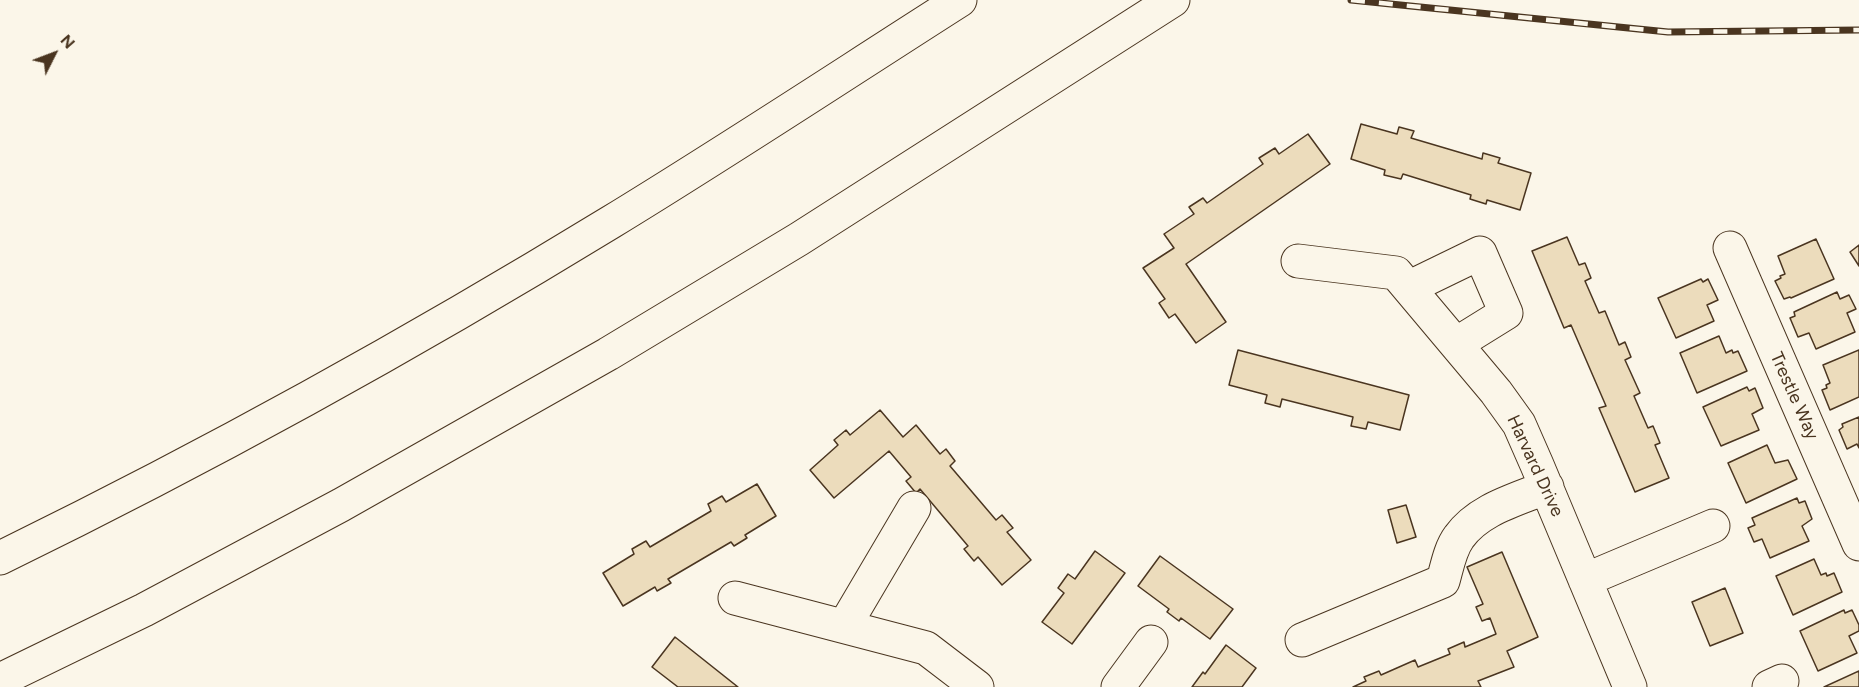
<!DOCTYPE html>
<style>
body{margin:0}
#map{position:relative;width:1859px;height:687px;overflow:hidden;background:#fbf6e9;font-family:Figtree,sans-serif}
canvas{display:block}
.north{position:absolute;left:24px;top:24px;width:60px;height:60px;-webkit-text-stroke:4px #fbf6e9;paint-order:stroke;rotate:48deg;font-size:16px;font-weight:700;line-height:24px;text-align:center;color:#4a3520}
.north::after{content:'';display:block;margin:auto;width:21px;height:27px;background:#4a3520;clip-path:polygon(50% 0,100% 100%,50% 72%,0 100%)}
</style>
<div id="map">
<canvas width="1859" height="687"></canvas>
<div class="north">N</div>
</div>
<script>
const g = document.querySelector('canvas').getContext('2d');
g.lineJoin = 'round';
function fill(path, color) {
  g.fillStyle = color;
  g.fill(path, 'evenodd');
}
function trace(path, color, width, dash) {
  g.strokeStyle = color;
  g.lineWidth = width;
  g.lineCap = dash ? 'butt' : 'round';
  g.setLineDash(dash || []);
  g.stroke(path);
}
function drawText(font, color, halo, rows, align = 'center') {
  g.font = font + ' Figtree,sans-serif';
  g.lineWidth = 4.5;
  g.setLineDash([]);
  g.textBaseline = 'middle';
  g.strokeStyle = halo;
  g.fillStyle = color;
  for (const [text, x, y, turn = 0] of rows) {
    g.save();
    g.translate(x, y);
    g.rotate((+turn || 0) * Math.PI / 180);
    g.textAlign = isNaN(turn) ? turn : align;
    if (halo) g.strokeText(text, 0, 0);
    g.fillText(text, 0, 0);
    g.restore();
  }
}
const building = new Path2D(`
 M1361,124L1397,134L1399,127L1414,131L1411,138L1482,159L1483,153L1500,158L1498,163L1531,173L1520,210L1487,200L1486,204L1470,199L1471,195L1403,174L1401,179L1384,175L1385,170L1351,159Z
 M1308,134L1330,164L1186,264L1226,322L1196,343L1175,314L1169,318L1159,303L1165,299L1143,268L1174,248L1164,234L1194,214L1189,207L1203,198L1207,203L1263,164L1259,158L1275,148L1279,154Z
 M1567,237L1579,265L1585,263L1591,278L1585,281L1599,313L1605,311L1619,345L1625,342L1631,357L1625,360L1640,393L1634,396L1648,428L1653,426L1660,443L1655,445L1669,478L1635,492L1599,408L1606,406L1571,325L1564,328L1532,251Z
 M1816,239L1834,279L1791,298L1790,297L1784,299L1775,281L1781,278L1780,276L1785,274L1778,256Z
 M1859,245V266L1850,252Z
 M1701,279L1703,282L1708,279L1718,300L1707,305L1714,321L1676,338L1658,298Z
 M1837,292L1840,299L1849,295L1856,309L1847,313L1855,332L1816,349L1809,333L1798,337L1790,318L1795,316L1794,312Z
 M1719,336L1726,353L1732,350L1733,353L1738,351L1747,371L1697,393L1680,353Z
 M1238,350L1409,395L1400,430L1368,422L1366,429L1351,426L1353,417L1282,399L1280,407L1265,403L1267,395L1229,385Z
 M1859,350V397L1830,410L1822,390L1827,388L1826,385L1830,383L1823,365Z
 M1747,387L1749,391L1755,388L1763,408L1752,414L1759,430L1721,446L1703,407Z
 M880,410L903,437L916,425L940,454L946,449L955,461L950,466L996,520L1002,515L1013,528L1007,532L1031,560L1002,585L978,557L974,561L964,549L968,546L920,489L916,493L906,481L911,477L889,451L834,498L810,470L838,445L834,440L846,430L850,435Z
 M1859,417V448L1857,444L1847,449L1839,430L1843,427L1842,424Z
 M1767,445L1775,463L1788,460L1797,479L1746,503L1728,463Z
 M757,484L776,516L745,535L747,538L734,546L731,542L668,579L671,583L657,591L655,587L623,606L603,573L634,554L632,549L646,541L650,547L711,511L708,504L722,496L726,502Z
 M1797,498L1799,503L1805,501L1812,519L1802,526L1809,541L1770,558L1762,539L1754,542L1748,528L1755,525L1752,518Z
 M1406,505L1416,537L1397,543L1388,510Z
 M1095,551L1125,573L1072,644L1042,622L1064,593L1058,588L1068,574L1075,579Z
 M1502,552L1538,637L1507,651L1514,667L1478,681L1481,687H1353L1366,681L1364,677L1379,671L1381,675L1415,660L1418,667L1450,654L1448,649L1464,642L1465,647L1496,634L1490,618L1482,621L1476,607L1483,604L1467,567Z
 M1160,556L1233,609L1210,639L1181,618L1179,621L1167,612L1169,609L1138,586Z
 M1814,559L1821,575L1826,573L1827,576L1834,573L1842,592L1793,615L1776,576Z
 M1725,588L1743,633L1710,646L1692,602Z
 M1844,610L1845,613L1852,610L1859,625V631L1849,636L1857,653L1818,671L1800,631Z
 M675,637L738,687H678L652,667Z
 M1226,645L1256,668L1242,687H1192L1203,672L1205,674Z
 M1859,671V687H1824Z`);
fill(building, '#ecdcbc');
trace(building, '#4a3520', 1.5);
const minor = new Path2D(`
 M1730,248L1859,544
 M1298,261L1396,273L1496,392L1519,424L1537,465L1630,687
 M1410,287L1480,253L1506,313L1456,344
 M1585,580L1713,526
 M735,598L926,648L977,687
 M845,625L914,508
 M1302,640L1443,581C1447,567 1450,549 1459,537C1479,509 1516,500 1547,487
 M1118,687L1151,642
 M1769,687L1782,681`);
const highway = new Path2D(`
 M0,558C209,456 413,343 611,222C729,150 844,74 960,0
 M0,680L144,610L341,505L608,354L799,239L1173,0`);
trace(minor, '#4a3520', 35);
trace(highway, '#4a3520', 35);
trace(minor, '#fbf6e9', 33);
trace(highway, '#fbf6e9', 33);
const rail = new Path2D(`
 M1351,0L1668,32L1859,30`);
trace(rail, '#4a3520', 7);
trace(rail, '#fbf6e9', 4.5, [14]);
drawText('18px', '#4a3520', '#fbf6e9', [
 ["Trestle Way",1794,396,66],
 ["Harvard Drive",1535,466,65]
]);
</script>
